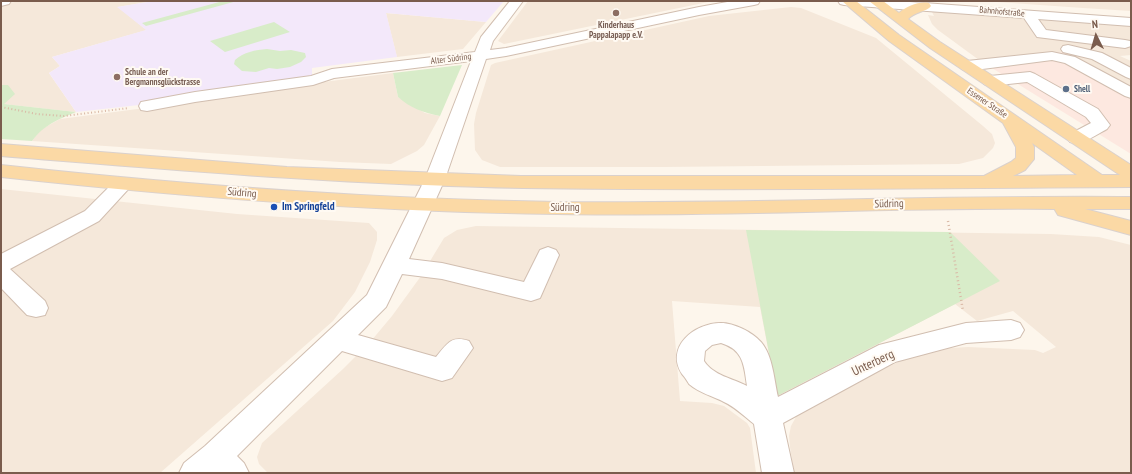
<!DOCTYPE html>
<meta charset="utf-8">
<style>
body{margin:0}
#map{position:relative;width:1132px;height:474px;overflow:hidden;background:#fdf6ec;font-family:"PT Sans Narrow",sans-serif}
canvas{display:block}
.frame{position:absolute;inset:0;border:2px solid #7a5c4d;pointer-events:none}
.north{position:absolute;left:1076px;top:16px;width:40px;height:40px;-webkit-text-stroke:3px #fffaf3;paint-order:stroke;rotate:355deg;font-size:11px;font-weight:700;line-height:16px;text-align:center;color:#7a5c4d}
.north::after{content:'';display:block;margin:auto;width:14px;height:18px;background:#7a5c4d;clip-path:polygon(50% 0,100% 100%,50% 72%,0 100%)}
</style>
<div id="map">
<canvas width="1132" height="474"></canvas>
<div class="frame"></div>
<div class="north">N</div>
</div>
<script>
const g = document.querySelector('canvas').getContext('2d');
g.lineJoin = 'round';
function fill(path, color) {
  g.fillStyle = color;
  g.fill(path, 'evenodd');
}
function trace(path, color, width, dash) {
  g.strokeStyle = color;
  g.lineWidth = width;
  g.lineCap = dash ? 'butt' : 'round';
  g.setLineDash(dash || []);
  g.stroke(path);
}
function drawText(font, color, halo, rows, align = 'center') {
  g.font = font + ' "PT Sans Narrow",sans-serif';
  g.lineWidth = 4;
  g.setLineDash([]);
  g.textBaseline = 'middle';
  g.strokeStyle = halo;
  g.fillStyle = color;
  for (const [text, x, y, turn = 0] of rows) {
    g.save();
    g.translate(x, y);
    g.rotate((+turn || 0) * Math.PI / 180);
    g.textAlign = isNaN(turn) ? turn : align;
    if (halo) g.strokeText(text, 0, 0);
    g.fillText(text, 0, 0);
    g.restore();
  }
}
fill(new Path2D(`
 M22,1H153L118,7L147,30L52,57L60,66L49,73L76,112L3,104L8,85H1V4Z
 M528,1H713L504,44L498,41Z
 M983,1H1131V11L1083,8Z
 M791,7L801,8L876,38L983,126L992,134L995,143L993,148L983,158L959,164L664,167H500L482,160L475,150L474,124L476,113L491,65L495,63L709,16Z
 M931,10L1131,26V55L1120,56L1131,61V88L1026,55L979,60L938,30L932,24L928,15L934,16Z
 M386,13L486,22L463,49L397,57Z
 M393,73L398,97L425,113L440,116L424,145L417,151L391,164L340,162L32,141L40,130L60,119L207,100L208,97Z
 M1,189L237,214L369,223L377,232V240L370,262L355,292L333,321L160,473H1Z
 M476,226L1051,234L1099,237L1131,245V473H794L790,447L789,436L791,426L796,417L821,399L913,355L935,349L968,347L1035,350L1043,353L1056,347L1013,311L977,321L955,304L777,396L760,307L672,301L680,401L712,403L724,406L747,423L750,428L756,473H268L259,464L257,457L262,443L343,369L371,341L392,316L421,276L444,238L457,230Z`), '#f5e8da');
fill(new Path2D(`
 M1064,52L1131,88V154L979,60Z`), '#fde8e0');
fill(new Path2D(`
 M153,1H504L486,22L386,13L397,57L312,68V77L148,104L76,112L49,73L60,66L52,57L146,30L117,7Z`), '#f3e8fa');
fill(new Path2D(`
 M223,1H237L146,26L142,23Z
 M274,22L290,32L225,52L210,41Z
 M267,49L280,51L291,50L305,53L306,57L301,62L290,67L277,69L269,68L256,72L242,71L234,64L235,60C244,52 255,50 267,49Z
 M462,65L440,116C424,113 410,108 398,97L393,73Z
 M1,85H8L15,94L4,104L76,112C57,120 44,125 32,141L1,139Z
 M746,230L950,232L1000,281L777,396Z`), '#d8ecc9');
const minor = new Path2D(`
 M1,1H11L9,4L1,6Z
 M510,1H523L493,41L490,50L506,48L699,7L733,1H760L758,4L754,5L699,15L506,56L486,59L445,179L409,259L442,263L524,282L540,250L548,247L556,250L559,255L540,298L531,301L442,279L402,274L386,307L358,335L436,357C447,344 451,335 469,341L473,348L452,378L442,381L342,351L237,456L244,463L249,473H179L184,463L205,446L367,295L425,179L471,61L334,78L313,85L195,102L147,111L141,110L139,106L141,102L195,92L311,76L332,69L475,52L481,37Z
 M838,1H896L1131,18V26L1038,19L1046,30L1125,40L1130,41L1131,46L1125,48L1037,37L1024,18L844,5L840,4Z
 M1068,45L1102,53L1131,68V79L1126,77L1092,59L1063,52L1061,49L1063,46Z
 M1052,52L1075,57L1131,87V98L1125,96L1065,63L1052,60L967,71L962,69L959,66L962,63L967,61Z
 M1030,72L1035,74L1098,109L1110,125L1107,129C1096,135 1083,145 1070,142L1067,138L1070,134L1091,123L1086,117L1027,82L990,86L984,84L982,81L984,78L990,76Z
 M123,178L130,180L133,184L99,221L10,269L45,301L48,308L45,315L36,317L27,315L1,288V254L85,211L116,180Z
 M1011,320L1020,323L1024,330L1020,337L1011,340L966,343L895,362L783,423L794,473H762L754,424C745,417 735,407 724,402C713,396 699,393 689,384C687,381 685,377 682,374C665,347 694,323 721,323C734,323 752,332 761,342C773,356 774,380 778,397L879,345L966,323ZM721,343C744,350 744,366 747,386C732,378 714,376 704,361L705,351L712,345Z`);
const major = new Path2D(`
 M842,1H856L899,35L1102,175H1120L930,48L869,1H883L899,13C907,6 919,1 929,3L931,6C927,12 915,11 908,19L940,42L1131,165V187C929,188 725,191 523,188C348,185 175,170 1,156V144L287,167L521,176H984L1011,162L1016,158V147L1003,123L889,41ZM1032,143L1077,175L1013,176L1025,170L1034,159V147Z
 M1,165C185,185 371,199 557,202C748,204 940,195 1131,197V209H1085L1131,221V235L1058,215L1055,210V209C889,207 723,217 557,214C371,212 185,197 1,177Z`);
trace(minor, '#d1beb0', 2);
trace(major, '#dad1cd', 2);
trace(new Path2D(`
 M1,107L37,114L64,116L129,108`), '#d9b8a5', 2, [1, 2.5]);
trace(new Path2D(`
 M948,221L963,311`), '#d9b8a5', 2.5, [1, 3]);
fill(minor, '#fff');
fill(major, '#fbd9a5');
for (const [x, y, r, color] of [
 [616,13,4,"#8d6e63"],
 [117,77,4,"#8d6e63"],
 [1066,89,4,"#5c6f8a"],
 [274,207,4,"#1a4fb4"]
]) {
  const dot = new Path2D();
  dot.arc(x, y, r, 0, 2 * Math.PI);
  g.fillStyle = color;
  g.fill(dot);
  trace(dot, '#fffaf3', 1.5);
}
drawText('9px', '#7a5c4d', '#fffaf3', [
 ["Bahnhofstraße",1002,12,5],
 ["Alter Südring",451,59,-7],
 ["Essener Straße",987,103,34]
]);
drawText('bold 9px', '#785e54', '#fffaf3', [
 ["Kinderhaus",616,25],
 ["Pappalapapp e.V.",616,35],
 ["Schule an der",125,72,"left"],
 ["Bergmannsglückstrasse",125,82,"left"]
]);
drawText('bold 9px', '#4e5e75', '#fffaf3', [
 ["Shell",1074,89]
], 'left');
drawText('11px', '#7a5c4d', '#fffaf3', [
 ["Südring",242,193,5],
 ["Südring",889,204,-1],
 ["Südring",565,208]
]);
drawText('bold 11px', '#164399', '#fffaf3', [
 ["Im Springfeld",282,207]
], 'left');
drawText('13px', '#7a5c4d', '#fffaf3', [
 ["Unterberg",873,363,-25]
]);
</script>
